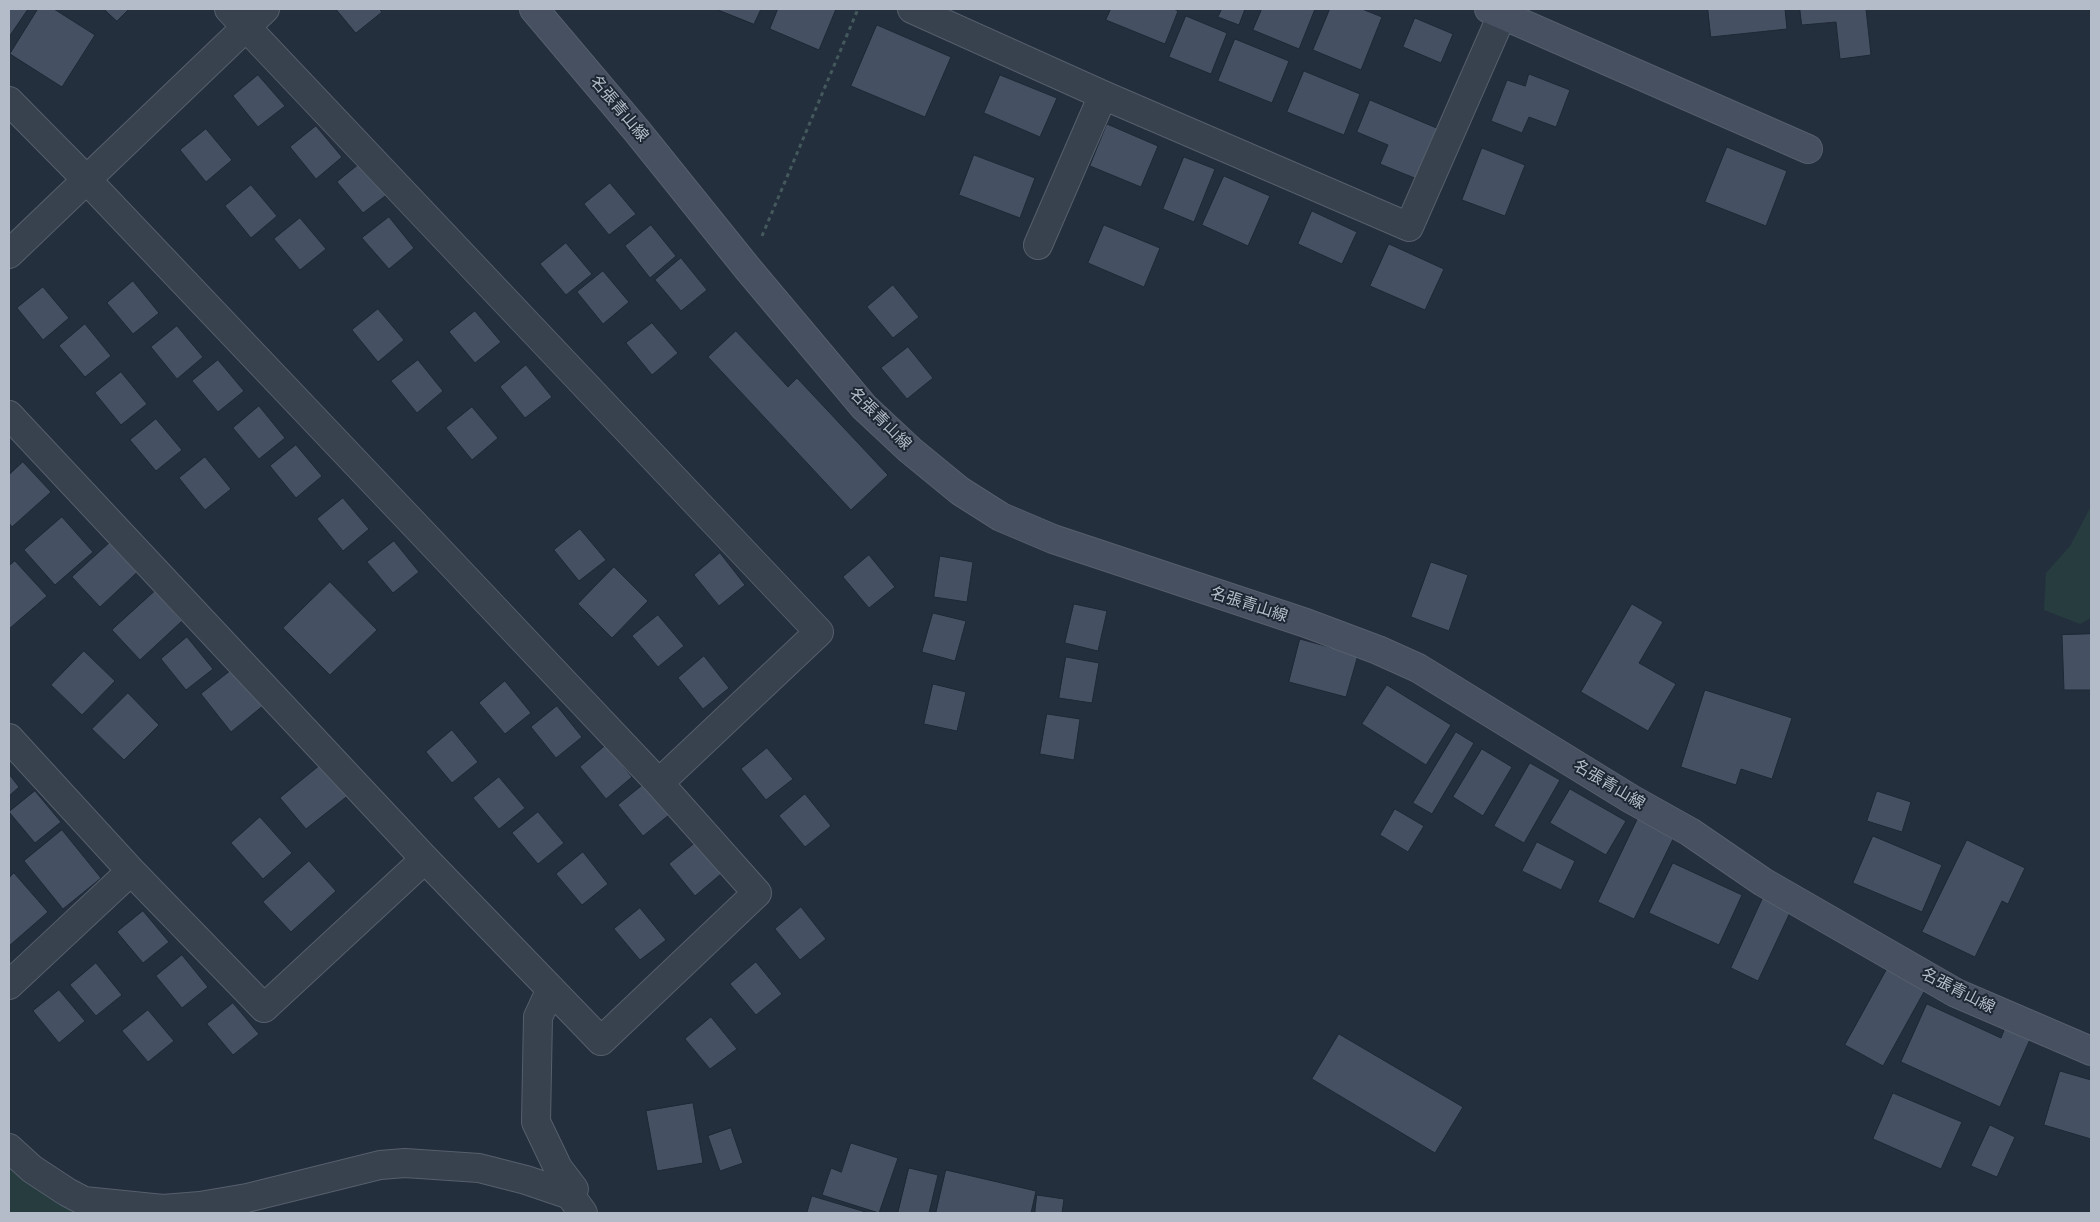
<!DOCTYPE html>
<meta charset="utf-8">
<style>
body{margin:0}
#map{position:relative;width:2100px;height:1222px;overflow:hidden;background:#242f3e;font-family:Karla,sans-serif}
canvas{display:block}
.frame{position:absolute;inset:0;border:10px solid #b4bcc9;pointer-events:none}
</style>
<div id="map">
<canvas width="2100" height="1222"></canvas>
<div class="frame"></div>
</div>
<script>
const g = document.querySelector('canvas').getContext('2d');
g.lineJoin = 'round';
function fill(path, color) {
  g.fillStyle = color;
  g.fill(path, 'evenodd');
}
function trace(path, color, width, dash) {
  g.strokeStyle = color;
  g.lineWidth = width;
  g.lineCap = dash ? 'butt' : 'round';
  g.setLineDash(dash || []);
  g.stroke(path);
}
function drawText(font, color, halo, rows, align = 'center') {
  g.font = font + ' Karla,"Noto Sans JP",sans-serif';
  g.lineWidth = 4;
  g.setLineDash([]);
  g.textBaseline = 'middle';
  g.strokeStyle = halo;
  g.fillStyle = color;
  for (const [text, x, y, turn = 0] of rows) {
    g.save();
    g.translate(x, y);
    g.rotate((+turn || 0) * Math.PI / 180);
    g.textAlign = isNaN(turn) ? turn : align;
    if (halo) g.strokeText(text, 0, 0);
    g.fillText(text, 0, 0);
    g.restore();
  }
}
fill(new Path2D(`
 M2091,497V618L2080,624L2044,610L2046,573L2070,546L2090,508Z
 M9,1162L117,1213H9Z`), '#263c3f');
const building = new Path2D(`
 M9,9H28L9,37Z
 M38,9H54L95,35L62,87L10,54Z
 M104,9H129L117,21Z
 M336,9H379L382,12L356,33Z
 M716,9H761L754,24Z
 M778,9H836L819,50L770,29Z
 M1111,9H1174L1178,11L1165,44L1106,20Z
 M1222,9H1245L1239,25L1218,17Z
 M1262,9H1315L1299,49L1253,30Z
 M1330,9H1362L1382,17L1361,70L1313,50Z
 M1708,9H1785L1787,29L1711,37Z
 M1800,9H1866L1871,55L1840,59L1836,22L1802,25Z
 M1186,16L1227,33L1211,74L1169,57Z
 M1415,18L1453,34L1441,63L1403,47Z
 M877,25L951,57L925,117L851,86Z
 M1235,39L1289,61L1272,103L1218,81Z
 M1304,71L1360,94L1344,135L1287,112Z
 M1529,74L1570,90L1556,127L1529,117L1522,133L1491,121L1507,80L1525,86Z
 M258,75L285,106L258,127L233,96Z
 M1000,75L1057,98L1040,137L984,113Z
 M1370,100L1439,129L1417,179L1380,164L1388,145L1357,132Z
 M1107,124L1158,146L1141,187L1090,166Z
 M316,126L342,157L316,179L290,147Z
 M206,129L232,160L206,182L180,150Z
 M1727,147L1787,171L1766,226L1705,202Z
 M1482,148L1525,165L1505,216L1462,200Z
 M974,155L1035,178L1020,218L959,195Z
 M1184,157L1215,169L1194,222L1163,209Z
 M363,161L389,193L363,213L337,182Z
 M1224,176L1270,196L1248,246L1202,225Z
 M610,183L636,214L609,235L584,204Z
 M251,185L277,216L251,238L225,206Z
 M1312,211L1357,232L1342,264L1298,244Z
 M389,217L414,248L389,269L362,238Z
 M300,218L326,249L300,270L274,239Z
 M651,225L676,256L650,278L625,246Z
 M1104,225L1160,248L1144,287L1088,263Z
 M566,243L592,274L566,295L540,264Z
 M1389,244L1444,269L1425,310L1370,286Z
 M681,258L707,290L681,311L655,280Z
 M603,271L629,302L603,324L577,292Z
 M133,281L159,313L133,334L107,303Z
 M893,285L919,317L893,338L867,307Z
 M43,287L69,318L43,340L17,308Z
 M378,309L404,340L378,362L352,330Z
 M475,311L501,342L475,363L449,332Z
 M652,323L678,353L652,375L626,343Z
 M85,324L111,356L85,377L59,346Z
 M177,326L203,357L177,379L151,347Z
 M736,331L788,387L797,378L888,475L851,510L708,357Z
 M908,347L933,378L907,399L881,368Z
 M218,360L244,391L218,412L192,381Z
 M418,360L443,391L417,413L391,381Z
 M526,365L552,397L525,418L500,387Z
 M121,372L147,404L121,425L95,393Z
 M259,406L285,438L259,459L233,428Z
 M472,407L498,438L472,460L446,428Z
 M156,419L182,450L156,471L130,440Z
 M296,445L322,476L296,498L270,466Z
 M205,457L231,489L205,510L179,478Z
 M23,462L51,492L12,527L9,523V475Z
 M343,498L369,529L343,551L317,519Z
 M62,517L93,552L55,585L24,550Z
 M580,529L606,560L579,581L554,550Z
 M117,536L145,565L100,607L72,577Z
 M394,541L419,572L393,593L367,562Z
 M720,553L745,585L719,606L694,575Z
 M869,555L895,587L869,608L843,577Z
 M940,556L973,562L967,602L934,597Z
 M15,561L47,596L9,629V566Z
 M1431,562L1468,575L1449,631L1411,617Z
 M614,567L648,601L612,638L578,604Z
 M330,582L377,630L330,675L283,628Z
 M155,591L182,621L140,660L112,630Z
 M1074,604L1107,611L1098,651L1065,643Z
 M1632,604L1663,622L1639,663L1676,684L1648,731L1581,692Z
 M933,613L966,621L955,661L922,652Z
 M658,615L684,646L658,667L632,636Z
 M2091,634V690H2064L2062,635Z
 M187,637L213,669L186,690L161,659Z
 M1300,639L1358,655L1346,697L1289,682Z
 M84,651L115,681L82,715L51,685Z
 M704,656L729,688L703,709L678,678Z
 M1066,657L1099,663L1092,703L1059,698Z
 M234,668L264,705L231,732L201,694Z
 M505,681L531,713L505,734L479,703Z
 M933,684L966,692L957,731L924,724Z
 M1387,685L1451,725L1426,765L1362,724Z
 M1705,690L1792,718L1772,779L1741,769L1736,785L1681,767Z
 M128,693L159,725L124,760L92,729Z
 M557,706L582,737L556,758L531,727Z
 M1047,714L1080,719L1074,760L1040,754Z
 M452,730L478,762L452,783L426,752Z
 M1456,732L1474,743L1432,814L1413,803Z
 M606,745L632,777L606,799L580,767Z
 M767,748L793,779L766,800L741,769Z
 M1482,749L1512,767L1483,816L1453,797Z
 M324,762L350,794L306,829L280,798Z
 M1530,763L1560,780L1524,843L1494,826Z
 M9,774L19,787L9,796Z
 M499,777L525,808L499,829L473,798Z
 M644,784L669,815L643,836L618,805Z
 M1570,789L1626,821L1606,855L1550,823Z
 M35,791L61,822L35,843L9,812Z
 M1877,791L1911,802L1902,832L1867,821Z
 M805,794L831,826L805,847L779,816Z
 M1395,809L1424,826L1408,852L1380,835Z
 M538,812L564,843L538,864L512,833Z
 M1639,816L1676,833L1634,919L1598,902Z
 M260,817L292,853L263,879L231,843Z
 M62,830L101,878L63,909L24,861Z
 M1873,836L1942,865L1922,912L1853,883Z
 M1967,840L2025,868L2008,904L2002,901L1975,957L1922,932Z
 M1537,842L1575,861L1561,890L1522,871Z
 M695,843L721,874L695,896L669,864Z
 M583,852L608,884L582,905L556,874Z
 M309,861L336,891L291,932L263,902Z
 M1673,863L1742,895L1719,945L1649,913Z
 M14,873L48,912L9,946V878Z
 M1766,891L1794,904L1758,981L1731,968Z
 M801,907L826,939L800,960L775,929Z
 M640,908L666,940L640,960L614,929Z
 M143,911L169,942L143,963L117,932Z
 M182,955L208,987L182,1008L156,976Z
 M1892,960L1930,981L1883,1066L1845,1045Z
 M756,962L782,994L756,1015L730,984Z
 M96,963L122,995L96,1016L70,985Z
 M59,990L85,1021L59,1043L33,1011Z
 M233,1003L259,1034L233,1055L207,1024Z
 M1927,1004L2001,1038L2006,1025L2031,1037L2000,1107L1901,1062Z
 M148,1010L174,1041L148,1062L122,1031Z
 M711,1017L737,1049L710,1069L685,1039Z
 M1339,1034L1463,1107L1435,1153L1312,1079Z
 M2060,1071L2091,1080V1139L2044,1125Z
 M1893,1093L1962,1122L1941,1169L1873,1139Z
 M693,1103L703,1163L657,1171L646,1111Z
 M1990,1125L2015,1137L1997,1177L1971,1166Z
 M731,1128L743,1163L720,1171L708,1136Z
 M851,1143L898,1158L879,1213L822,1195L831,1168L841,1172Z
 M909,1168L938,1175L929,1213H898Z
 M946,1170L1036,1191L1031,1213H936Z
 M1037,1195L1064,1199L1062,1213H1035Z
 M812,1196L869,1213H807Z`);
fill(building, '#455162');
trace(building, '#1f2835', 1);
const street = new Path2D(`
 M229,9L819,632L659,783
 M912,9L1103,95L1409,227L1502,15
 M9,101L87,180L451,563L659,783L757,893L601,1041L425,859L9,415
 M1038,245L1103,95
 M9,254L265,9
 M9,738L131,871L264,1008L425,859
 M9,985L131,871
 M551,989L538,1017L536,1122L558,1168L574,1189L570,1195
 M9,1148L32,1169L67,1192L84,1201L163,1209L200,1206L247,1198L380,1165L405,1163L479,1168L526,1180L570,1195L583,1213`);
const secondary = new Path2D(`
 M534,9L637,131L748,269L864,407L910,450L960,491L1001,517L1053,539L1306,623L1378,650L1418,668L1631,799L1690,832L1763,882L1956,993L2091,1051
 M1489,9L1808,149`);
trace(street, '#565f6c', 30);
trace(secondary, '#565f6c', 30);
trace(new Path2D(`
 M762,236L858,9`), '#44595c', 3, [4, 4]);
trace(street, '#38414e', 28);
trace(secondary, '#465061', 28);
drawText('16px', '#b4bcc9', '#1d2633', [
 ["名張青山線",619,109,50],
 ["名張青山線",880,419,45],
 ["名張青山線",1249,605,18],
 ["名張青山線",1609,785,31],
 ["名張青山線",1958,991,27]
]);
</script>
